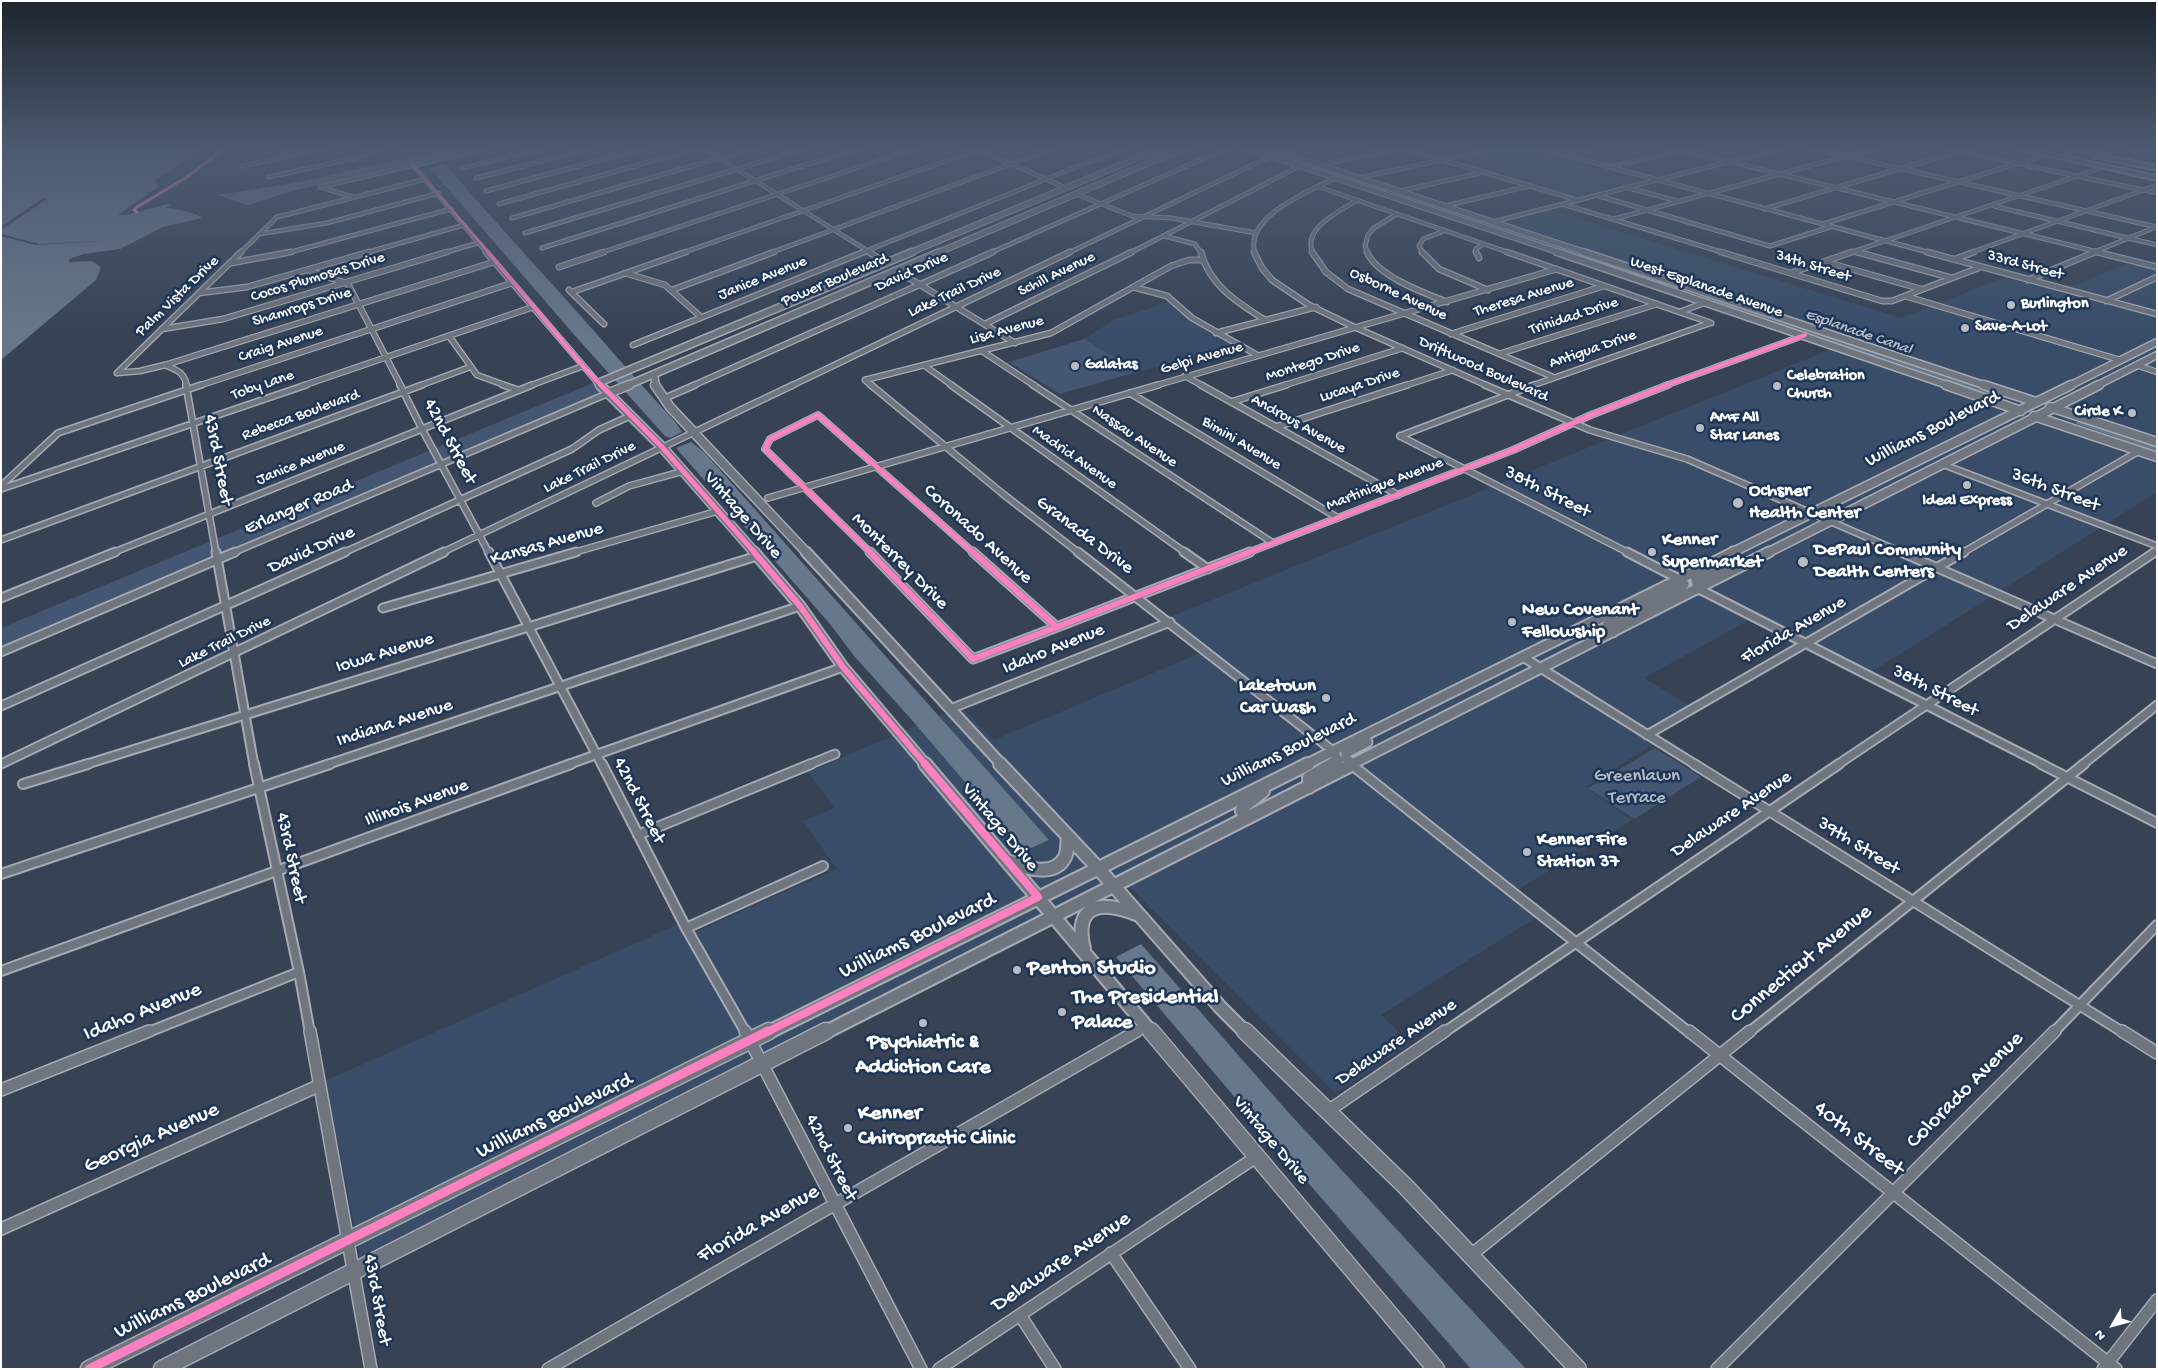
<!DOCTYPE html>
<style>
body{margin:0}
#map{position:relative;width:2158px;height:1370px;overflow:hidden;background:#374354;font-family:"Gochi Hand",sans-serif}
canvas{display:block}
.frame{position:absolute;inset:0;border:2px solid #fff;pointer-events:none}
.north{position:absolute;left:2088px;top:1300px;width:50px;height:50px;-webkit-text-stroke:4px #1d3557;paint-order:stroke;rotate:232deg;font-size:14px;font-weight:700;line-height:20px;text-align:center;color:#fff}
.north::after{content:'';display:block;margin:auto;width:18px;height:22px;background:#fff;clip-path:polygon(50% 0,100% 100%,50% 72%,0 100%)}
</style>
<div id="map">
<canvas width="2158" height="1370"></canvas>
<div class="frame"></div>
<div class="north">N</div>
</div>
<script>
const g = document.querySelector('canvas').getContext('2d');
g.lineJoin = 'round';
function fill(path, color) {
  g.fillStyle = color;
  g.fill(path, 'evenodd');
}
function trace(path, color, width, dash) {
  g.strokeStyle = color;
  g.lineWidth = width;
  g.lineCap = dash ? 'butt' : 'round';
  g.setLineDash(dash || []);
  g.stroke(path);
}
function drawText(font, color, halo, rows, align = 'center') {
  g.font = font + ' "Gochi Hand",sans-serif';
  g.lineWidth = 5;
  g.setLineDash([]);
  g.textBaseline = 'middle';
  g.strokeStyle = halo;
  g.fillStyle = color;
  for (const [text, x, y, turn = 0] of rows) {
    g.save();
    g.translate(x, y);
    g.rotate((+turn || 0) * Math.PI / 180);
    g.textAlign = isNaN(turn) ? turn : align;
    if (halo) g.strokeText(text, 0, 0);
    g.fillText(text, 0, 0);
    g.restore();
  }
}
fill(new Path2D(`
 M1503,148H1535L1653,180L1578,199L1447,160Z
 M2104,148H2157V158Z
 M1543,208L1901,318L2008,276L2062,290L2132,262L2157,268V445L2143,454L2157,459V492L1870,673L1758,615L1644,678L1690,706L1640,735L1654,744L1585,787L1632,820L1519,889L1535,918L1381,1015L1410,1043L1335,1093L1130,887L1047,926L365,1277L325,1081L679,924L686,936L837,869L803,821L835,808L808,772L961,707L994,740L1201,653L1160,621L1854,340L1491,221Z
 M1169,302L1205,330L1233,345L1142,371L1084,339L1114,320Z`), '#394d69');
fill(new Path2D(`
 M1084,339L1140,371L1060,394L1009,362Z
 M593,383L604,393L1,648V628Z
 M1655,748L1701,777L1634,819L1588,788Z`), '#445671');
fill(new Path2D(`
 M1,148H201L155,181L159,186L118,215H127L168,204L171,206H167V208C176,209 192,211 203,218L163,227L120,249L84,254L69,259V262L92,261L101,267L96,280L1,360V236L35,245L100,241L40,244L1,234V230L47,199L43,198L1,227Z
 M449,148H475L296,190L248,205L218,195L300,182Z
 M441,165H446C487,213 529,258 570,304C606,344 640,384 676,423L682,432L670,438L665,436L577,338L430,168Z
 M1404,195L1592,258L1587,259L1398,196Z
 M1706,296L2006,396L2000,398L1701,297Z
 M2080,421L2157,445V452L2075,423Z
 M691,442L704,452L1049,840L1024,851L911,719L855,657L830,624L676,448Z
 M1141,944L1288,1112L1526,1369H1471L1282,1153L1116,957Z`), '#68788c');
trace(new Path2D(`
 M1256,148L1385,191`), '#68788c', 4.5);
const streetFar5 = new Path2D(`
 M291,148L288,152L295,154
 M402,148L415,151L437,148
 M703,148L871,253
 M1403,148L1577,200
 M1539,148L1931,253
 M1674,148L2102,253
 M1810,148L2157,227
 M1945,148L2157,193
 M977,149L1066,188
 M1280,152L1288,148
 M1565,154L1592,148
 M412,164L487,253
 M1319,165L1402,148
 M242,166L325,148
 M1610,167L1680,150
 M463,168L541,148
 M268,177L356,158L379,148
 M476,178L592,148
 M1358,178L1497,148
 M320,187L488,148
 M320,187L353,197
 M1319,187L1510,253
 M1628,188L1678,201
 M486,191L645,148
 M1400,191L1484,172
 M1076,194L1132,216L1171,218L1256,233
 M1599,196L1770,246L1830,227
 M499,204L699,148
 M1562,204L1725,253
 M1445,206L1529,186
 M1994,206L2157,245
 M1764,209L1970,148
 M512,218L754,148
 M1614,219L1876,148
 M1492,222L1783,148
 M1823,224L2041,156
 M525,233L807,148
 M259,234L327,223L439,193
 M1164,236L1195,244L1201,253
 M542,248L859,148
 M1856,252L1861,253
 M240,253L277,217L426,179
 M287,253L451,209
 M365,253L464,225
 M443,253L478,243
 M600,253L917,148
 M682,253L983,148
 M770,253L1054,148
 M861,253L1124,148
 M990,253L1227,148
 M1068,253L1271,156
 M1130,253L1300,166
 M1255,253C1244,216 1309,192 1335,178
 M1313,253C1301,228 1341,211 1357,200
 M1368,253L1365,246L1368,235L1374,228L1397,214
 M1423,253L1419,246L1423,239L1444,231
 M1476,253V249L1483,244
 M1849,253L2101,168
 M1970,253L2157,185
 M2092,253L2156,227`);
const streetFar4 = new Path2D(`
 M486,252L598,383
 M869,252L886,263
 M1201,252C1209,285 1238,303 1265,320
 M1254,252L1262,268L1272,280L1309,305L1352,326L1488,386
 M1312,252L1326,272L1348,289L1553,377
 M1367,252C1377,276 1424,293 1447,302
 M1422,252L1439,269L1488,290
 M1476,252L1479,258
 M1507,252L1711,323
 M1721,252L1882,301H1892L1981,267
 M1857,252L1952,278
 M1927,252L2157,314
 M2097,252L2157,267
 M1955,259L1974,252
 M1826,262L1921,289
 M231,263L291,252
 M559,267L604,252
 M308,270L348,284L401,386
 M896,270L1015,343
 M625,273L665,285L701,317
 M1791,273L1852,252
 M2028,280L2095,252
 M1133,287L1167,296L1192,318L1257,355
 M569,290L604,324
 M672,290L774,252
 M572,292L686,252
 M199,293L247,287L369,252
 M1905,296L2120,360
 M2106,301L2157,277
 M1680,312L1706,302
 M985,324L1132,252
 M162,329L223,319L447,252
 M1216,333L1316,307
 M1451,334L1604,286
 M449,336L477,375L507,386
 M633,345L864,252
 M982,351L1035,386
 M1499,354L1657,304
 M165,365C177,370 184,372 187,386
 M2136,365L2157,372
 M925,366L953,386
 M117,373L140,371L165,365L494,262
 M117,373L241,252
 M1185,376L1203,386
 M865,380L872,386
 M865,380L1051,333L1171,266L1189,260H1201
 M198,386L512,283
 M302,386L533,307
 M419,386L470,367
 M529,386L583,366
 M692,386L993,252
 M791,386L1070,252
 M1154,386L1557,269
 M1282,386L1403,348
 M1404,386L1453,370
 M1531,386L1710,323
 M1664,386L1805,335`);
const streetFar3 = new Path2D(`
 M186,385L216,553
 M400,385L422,429L489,553
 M503,385L518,390
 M871,385L1003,494L1079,553
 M951,385L1186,553
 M1033,385L1273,543
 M1201,385L1398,495
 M1485,385L1590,430L1687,459L1903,553
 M1130,393L1338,518
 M663,399L695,385
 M1231,402L1286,385
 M1276,427L1407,385
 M1400,436L1534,385
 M1400,436L1629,553
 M1942,464L2157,546
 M1,486L58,433L201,385
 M1,489L306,385
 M768,498L1158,385
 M596,503L629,486L684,471
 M1,540L422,385
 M112,553L532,385
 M232,553L609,393
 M343,553L572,449L599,430L630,416
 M441,553L793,385
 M572,553L718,511
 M871,553L765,449L770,439L818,415L974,553
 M1247,553L1513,450L1591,415L1668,385
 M1962,553L2139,451
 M2153,553L2157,551`);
const streetFar2 = new Path2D(`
 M216,552L254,765
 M489,552L602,765
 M870,552L973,659L1057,627
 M973,552L1057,627
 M1078,552L1333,751
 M1184,552L1208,569
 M1627,552L1679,579
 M1901,552L2157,664
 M1699,589L2044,765
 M1,598L115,552
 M383,608L576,552
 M1057,627L1250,552
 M1,652L235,552
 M1523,657L1696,765
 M1,706L345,552
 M950,709L1170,622
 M1647,735L1964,552
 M1,764L444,552
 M84,765L757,556
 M326,765L800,606
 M567,765L843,667
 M808,765L835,754
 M1837,765L2155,552
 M2082,765L2157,705`);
const streetFar1 = new Path2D(`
 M254,764L299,972L310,1033
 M602,764L686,928L746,1033
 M1694,764L2124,1033
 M2041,764L2157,823
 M1352,765L1690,1033
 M23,784L88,764
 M638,835L811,764
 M1,874L330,764
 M686,928L823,866
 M1,971L571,764
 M146,1033L299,972
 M1135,1033L1146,1026
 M1443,1033L1839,764
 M1748,1033L2084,764
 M2053,1033L2157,925`);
const street = new Path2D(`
 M310,1031L371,1369
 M745,1031L921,1369
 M1689,1031L2116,1369
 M2122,1031L2157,1053
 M1,1090L149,1031
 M1328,1111L1445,1031
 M1,1229L318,1086
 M1111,1253L1190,1369
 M1471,1255L1750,1031
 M1020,1315L1055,1369
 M548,1369L1137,1031
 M939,1369L1256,1157
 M1717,1369L2055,1031
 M2103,1369L2157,1300`);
const secondaryFar5 = new Path2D(`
 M1246,148L1561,253
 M1268,148L1587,253
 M909,253L1162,148
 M937,253L1184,148`);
const secondaryFar4 = new Path2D(`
 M1557,252L1950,386
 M1583,252L1987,386
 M654,374L656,386
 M601,386L598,383L912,252
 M626,386L940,252
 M2069,386L2157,342
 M2096,386L2157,355`);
const secondaryFar3 = new Path2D(`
 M600,385L662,447L755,553
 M655,385L670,407L807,553
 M1946,385L2021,411
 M1984,385L2036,402
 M609,393L629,385
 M2050,407L2157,442
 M2034,416L2157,457
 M1731,553L2071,385
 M1767,553L2099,385`);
const secondaryFar2 = new Path2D(`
 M754,552L800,606L843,667L926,765
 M806,552L1002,765
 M1699,589L1696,580L1731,562L1735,558L1733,552
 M1613,632L1606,627L1608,624L1682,587L1684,584L1679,579
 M1305,765L1734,552
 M1331,765L1338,761L1333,751
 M1350,765L1769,552
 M1352,765L1346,758V753L1367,742`);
const secondaryFar1 = new Path2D(`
 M925,764L1152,1033
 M1000,764L1098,868L1221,1008L1246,1033
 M1309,787V778L1333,764
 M1247,818L1242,811L1244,806L1263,791
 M1011,862C1027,869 1055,877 1065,857C1068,851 1067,843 1068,837
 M1084,949C1073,904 1101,900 1136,914
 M767,1033L1308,764
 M824,1033L1353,764`);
const secondary = new Path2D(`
 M1151,1031L1436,1369
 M1245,1031L1405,1186L1578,1369
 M89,1369L769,1031
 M162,1369L826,1031`);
const highway = new Path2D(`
 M2015,148H2025L2157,176V180Z
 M2067,148H2079L2106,154L2103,156Z
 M2095,154L2157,166V170L2093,157Z`);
trace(streetFar5, '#a5aab2', 5);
trace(streetFar4, '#a5aab2', 7);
trace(streetFar3, '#a5aab2', 8);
trace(streetFar2, '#a5aab2', 11);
trace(streetFar1, '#a5aab2', 12);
trace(street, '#a5aab2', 14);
trace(secondaryFar5, '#a5aab2', 7);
trace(secondaryFar4, '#a5aab2', 9);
trace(secondaryFar3, '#a5aab2', 11);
trace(secondaryFar2, '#a5aab2', 13);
trace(secondaryFar1, '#a5aab2', 16);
trace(secondary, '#a5aab2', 19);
trace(highway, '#a5aab2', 4);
trace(streetFar5, '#6f757e', 3);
trace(streetFar4, '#6f757e', 4.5);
trace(streetFar3, '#6f757e', 5);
trace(streetFar2, '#6f757e', 7);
trace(streetFar1, '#6f757e', 8);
trace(street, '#6f757e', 11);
trace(secondaryFar5, '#6f757e', 5);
trace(secondaryFar4, '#6f757e', 6);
trace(secondaryFar3, '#6f757e', 8);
trace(secondaryFar2, '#6f757e', 9);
trace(secondaryFar1, '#6f757e', 12);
trace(secondary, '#6f757e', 16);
fill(highway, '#6f757e');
trace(new Path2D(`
 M412,164L489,253
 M137,212L134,210L137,207L187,177L225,148`), '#ff80c0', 3);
trace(new Path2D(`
 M488,252L583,366L602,386
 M1664,386L1805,335`), '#ff80c0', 4);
trace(new Path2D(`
 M601,385L662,447L755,553
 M871,553L765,449L770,439L818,415L974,553
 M1247,553L1513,450L1591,415L1668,385`), '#ff80c0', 5);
trace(new Path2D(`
 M754,552L800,606L843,667L926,765
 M870,552L973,659L1057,627
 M973,552L1057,627
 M1057,627L1250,552`), '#ff80c0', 6);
trace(new Path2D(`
 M765,1033L1038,897L925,764`), '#ff80c0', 8);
trace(new Path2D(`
 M89,1369L768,1031`), '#ff80c0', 9);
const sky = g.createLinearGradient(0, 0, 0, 340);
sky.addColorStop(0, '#1e252e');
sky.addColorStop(0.44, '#4d5b72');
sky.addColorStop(1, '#4d5b7200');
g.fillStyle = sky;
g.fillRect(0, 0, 2158, 340);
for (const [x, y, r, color] of [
 [2011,305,5,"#b9bdc3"],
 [1965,328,5,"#b9bdc3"],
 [1075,366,5,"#b9bdc3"],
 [1777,386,5,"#b9bdc3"],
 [2132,413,5,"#b9bdc3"],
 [1700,428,5,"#b9bdc3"],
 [1967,485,5,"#b9bdc3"],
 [1738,503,6,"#b9bdc3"],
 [1652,552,5,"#b9bdc3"],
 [1803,562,6,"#b9bdc3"],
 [1512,622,5,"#b9bdc3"],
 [1326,698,5,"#b9bdc3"],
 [1527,852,5,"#b9bdc3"],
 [1017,970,5,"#b9bdc3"],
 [1062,1012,5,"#b9bdc3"],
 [923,1023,5,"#b9bdc3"],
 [848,1128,5,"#b9bdc3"]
]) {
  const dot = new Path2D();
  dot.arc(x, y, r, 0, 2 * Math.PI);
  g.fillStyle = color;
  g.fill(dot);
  trace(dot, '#1d3557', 2);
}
drawText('16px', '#fff', '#1d3557', [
 ["33rd Street",2025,266,15],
 ["34th Street",1813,267,17],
 ["David Drive",912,273,-24],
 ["Schill Avenue",1057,275,-26],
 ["Cocos Plumosas Drive",318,278,-17],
 ["Janice Avenue",763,279,-22],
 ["Power Boulevard",835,281,-23],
 ["West Esplanade Avenue",1706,288,19],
 ["Lake Trail Drive",955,293,-25],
 ["Osborne Avenue",1398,295,25],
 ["Palm Vista Drive",178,297,-44],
 ["Theresa Avenue",1524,298,-17],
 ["Shamrops Drive",302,308,-17],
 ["Trinidad Drive",1574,317,-18],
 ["Lisa Avenue",1007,331,-15],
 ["Craig Avenue",281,345,-18],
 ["Antigua Drive",1593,350,-19],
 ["Gelpi Avenue",1202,359,-16],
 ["Montego Drive",1313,363,-18],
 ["Driftwood Boulevard",1483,370,24],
 ["Toby Lane",263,386,-19],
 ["Lucaya Drive",1360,386,-18],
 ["Rebecca Boulevard",301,416,-20],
 ["Androus Avenue",1298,425,29],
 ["Nassau Avenue",1134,437,34],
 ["Bimini Avenue",1241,444,31],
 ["Madrid Avenue",1074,458,35],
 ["Janice Avenue",301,464,-22],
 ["Lake Trail Drive",590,468,-26],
 ["Martinique Avenue",1385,485,-21],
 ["Lake Trail Drive",225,643,-26]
]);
drawText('bold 16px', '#fff', '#1d3557', [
 ["Burlington",2021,305],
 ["Save-A-Lot",1975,328],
 ["Galatas",1085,366],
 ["Celebration",1787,377],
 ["Church",1787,395],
 ["Circle K",2122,413,"right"],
 ["AMF All",1710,419],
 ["Star Lanes",1710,437],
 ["Ideal Express",1967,502,"center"]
], 'left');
drawText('italic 16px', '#b6bec8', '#1d3557', [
 ["Esplanade Canal",1858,333,19]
]);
drawText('19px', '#fff', '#1d3557', [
 ["Williams Boulevard",1933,430,-27],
 ["42nd Street",449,442,62],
 ["43rd Street",217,460,79],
 ["36th Street",2055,491,21],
 ["38th Street",1547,493,27],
 ["Erlanger Road",299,508,-23],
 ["Vintage Drive",742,516,49],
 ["Coronado Avenue",977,535,42],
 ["Granada Drive",1084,536,37],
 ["Kansas Avenue",547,545,-16],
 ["David Drive",312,551,-24],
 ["Monterrey Drive",899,562,45],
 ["Delaware Avenue",2068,589,-34],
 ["Florida Avenue",1794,631,-30],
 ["Idaho Avenue",1054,650,-22],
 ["Iowa Avenue",385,654,-17],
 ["38th Street",1935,692,27],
 ["Indiana Avenue",395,724,-18],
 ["Williams Boulevard",1289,751,-26],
 ["42nd Street",638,801,63],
 ["Illinois Avenue",417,804,-20],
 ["Delaware Avenue",1732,815,-34],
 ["Vintage Drive",999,828,50],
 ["39th Street",1858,847,32],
 ["43rd Street",290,858,78],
 ["Delaware Avenue",1397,1043,-34],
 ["Vintage Drive",1270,1141,50],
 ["42nd Street",830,1158,63],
 ["43rd Street",376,1300,80]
]);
drawText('bold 19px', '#fff', '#1d3557', [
 ["Ochsner",1749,492],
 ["Health Center",1749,514],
 ["Kenner",1662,541],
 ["Supermarket",1662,563],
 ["DePaul Community",1814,551],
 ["Dealth Centers",1814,573],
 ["New Covenant",1522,611],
 ["Fellowship",1522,633],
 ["Laketown",1316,687,"right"],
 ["Car Wash",1316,709,"right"],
 ["Kenner Fire",1537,841],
 ["Station 37",1537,863]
], 'left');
drawText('19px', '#b5bdc8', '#1d3557', [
 ["Greenlawn",1637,777],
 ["Terrace",1637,799]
]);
drawText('22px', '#fff', '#1d3557', [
 ["Williams Boulevard",918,937,-26],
 ["Connecticut Avenue",1802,965,-39],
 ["Idaho Avenue",143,1013,-22],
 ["Colorado Avenue",1966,1091,-45],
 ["Williams Boulevard",555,1117,-26],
 ["Georgia Avenue",152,1139,-24],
 ["40th Street",1858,1140,38],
 ["Florida Avenue",759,1225,-30],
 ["Delaware Avenue",1062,1263,-34],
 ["Williams Boulevard",193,1297,-26]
]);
drawText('bold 22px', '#fff', '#1d3557', [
 ["Penton Studio",1027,970],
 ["The Presidential",1072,999],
 ["Palace",1072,1024],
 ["Psychiatric &",923,1044,"center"],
 ["Addiction Care",923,1069,"center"],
 ["Kenner",858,1115],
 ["Chiropractic Clinic",858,1140]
], 'left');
</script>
